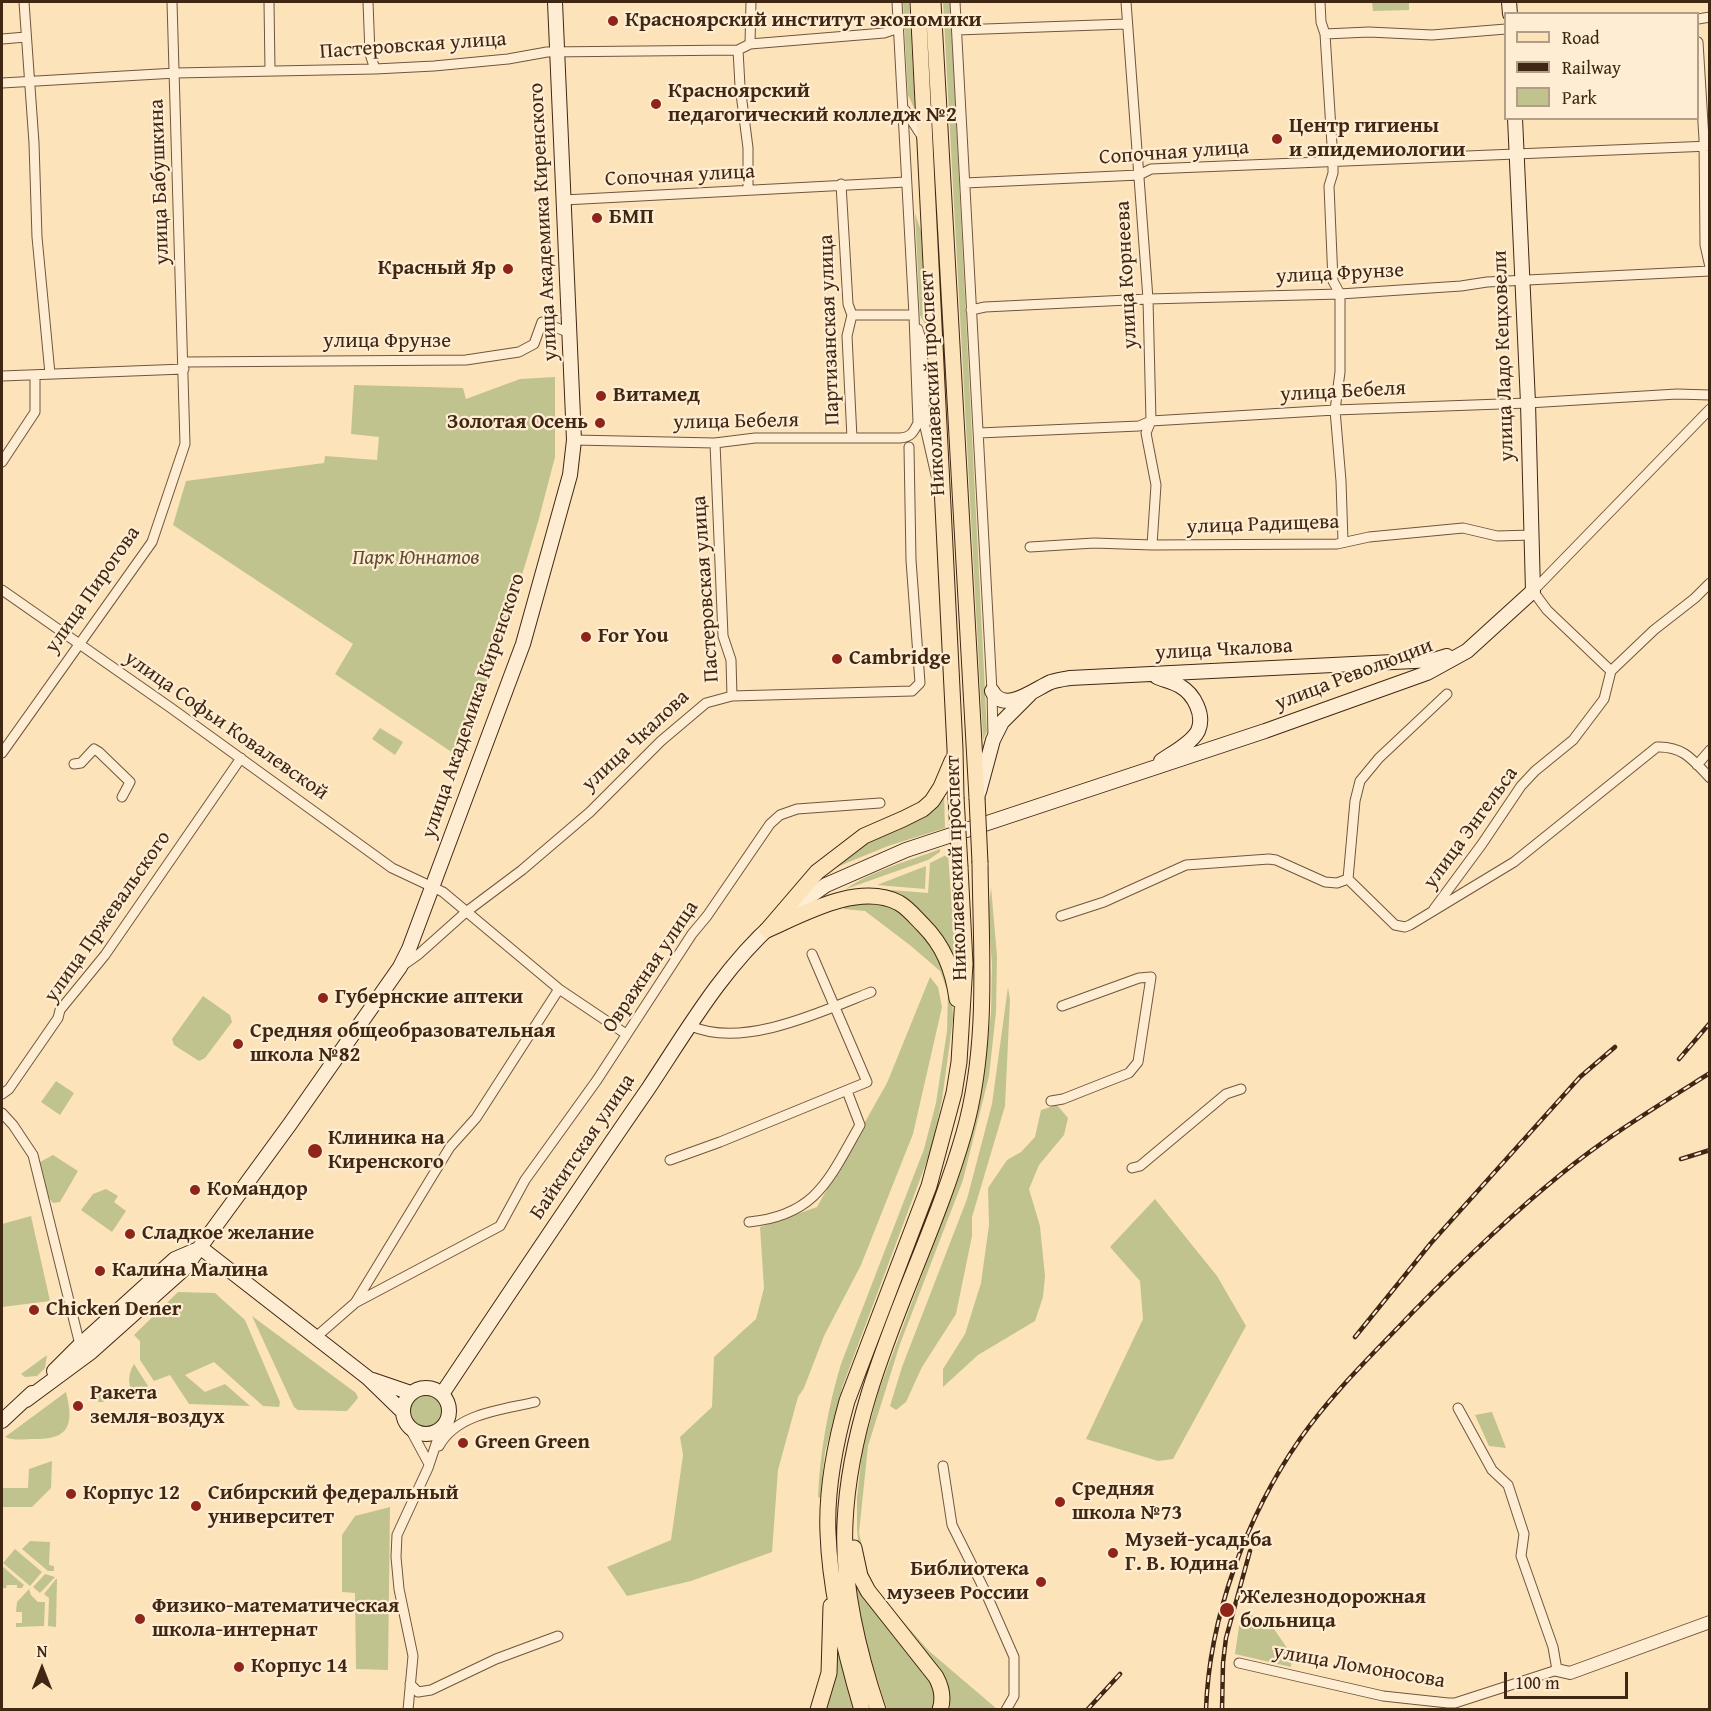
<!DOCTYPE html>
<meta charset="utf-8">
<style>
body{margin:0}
#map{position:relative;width:1711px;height:1711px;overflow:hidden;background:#fde3ba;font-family:"Gentium Book Plus",serif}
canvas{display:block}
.frame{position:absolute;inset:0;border:3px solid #402714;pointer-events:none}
.legend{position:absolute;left:1504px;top:12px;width:195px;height:108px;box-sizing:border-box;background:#feedd2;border:2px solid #b29e86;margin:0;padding:8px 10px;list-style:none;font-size:18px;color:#402714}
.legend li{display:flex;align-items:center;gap:12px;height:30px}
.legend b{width:30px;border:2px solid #b29e86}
.north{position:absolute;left:12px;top:1639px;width:60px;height:60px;-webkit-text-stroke:4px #feedd2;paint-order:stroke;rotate:0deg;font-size:16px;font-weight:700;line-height:24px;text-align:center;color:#402714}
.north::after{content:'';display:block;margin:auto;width:21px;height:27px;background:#402714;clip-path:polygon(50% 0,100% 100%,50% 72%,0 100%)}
.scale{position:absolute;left:1504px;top:1672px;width:124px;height:27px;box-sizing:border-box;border:3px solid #402714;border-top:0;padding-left:8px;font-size:18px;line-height:21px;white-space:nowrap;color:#402714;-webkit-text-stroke:4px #feedd2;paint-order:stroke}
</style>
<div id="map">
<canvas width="1711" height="1711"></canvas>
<div class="frame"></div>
<ul class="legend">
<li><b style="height:8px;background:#fde3ba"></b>Road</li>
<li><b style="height:8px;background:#402714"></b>Railway</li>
<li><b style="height:16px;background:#c1c38f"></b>Park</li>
</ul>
<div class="north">N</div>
<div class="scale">100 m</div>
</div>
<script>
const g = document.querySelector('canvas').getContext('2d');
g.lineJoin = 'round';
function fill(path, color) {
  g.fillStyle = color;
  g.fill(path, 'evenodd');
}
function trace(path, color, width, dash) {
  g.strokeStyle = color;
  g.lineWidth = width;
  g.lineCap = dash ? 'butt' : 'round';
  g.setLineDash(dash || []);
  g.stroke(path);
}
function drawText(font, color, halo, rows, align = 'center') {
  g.font = font + ' "Gentium Book Plus",serif';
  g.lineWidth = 4.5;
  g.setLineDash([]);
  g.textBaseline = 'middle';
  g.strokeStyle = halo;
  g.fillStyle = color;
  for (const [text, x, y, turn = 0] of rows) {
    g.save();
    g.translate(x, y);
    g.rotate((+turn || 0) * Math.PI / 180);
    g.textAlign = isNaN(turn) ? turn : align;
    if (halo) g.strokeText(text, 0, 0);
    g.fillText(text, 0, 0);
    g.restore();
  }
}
fill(new Path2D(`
 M903,2H909L915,110L908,95Z
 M943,2H950L987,731L983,740Z
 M1372,2H1409V10L1373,11Z
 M915,213L921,231L925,324L920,315Z
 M555,377V457L538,522L502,641L459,757L335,674L353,644L173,525L186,481L324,463L325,456L377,460L379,437L351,434L354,385L463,388L466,399L520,379Z
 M380,728L403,742L395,755L372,739Z
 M944,792L945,828L888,846L827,871L846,853Z
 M940,849V852L928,860L846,889C873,870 909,861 940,849Z
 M948,854L956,962H954L933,927L862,889L866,888L928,893L930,863Z
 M926,866L925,889L877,885Z
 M991,887L997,956L996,1012L989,1076L963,1180L900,1344L868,1446L859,1533L868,1572L877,1592L929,1651L997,1709H950L949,1688L942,1673L879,1599L867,1577L859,1550L857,1529V1498L862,1452L878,1393L958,1179L980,1100L991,1013L992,964L988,914Z
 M873,902L896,909L907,918L925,936L951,971L953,1019L942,1100L931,1150L843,1385L825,1452L820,1498L818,1497C820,1452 828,1407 841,1364L924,1149L936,1103L947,1031L948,992L940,971L911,946L865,911L844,909V903Z
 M930,977L938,987L942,1007L913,1134L861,1265L824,1336L804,1388L798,1397L778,1470L772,1552L691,1581L627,1596L607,1567L671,1540L683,1455L680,1437L712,1407L714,1357L756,1319L764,1288L760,1227L817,1207L887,1083Z
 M1008,987L1010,1000L1005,1106L972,1217V1236L956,1314L922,1367L906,1402L896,1410L890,1406L902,1367L967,1199L992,1104Z
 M203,996L230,1015L232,1022L205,1058L199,1061L174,1045L172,1039Z
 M56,1081L74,1093L60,1115L41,1102Z
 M1057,1105L1068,1118L1064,1135L1039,1165L1029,1189L1040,1226L1045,1276L1043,1297L1035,1321L978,1355L943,1387V1369L965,1334L981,1283L989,1225L988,1188L1007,1160L1021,1152L1035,1137L1041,1110Z
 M53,1155L78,1171L60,1202L53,1203L48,1197L40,1162Z
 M106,1189L118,1196L114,1202L126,1211L112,1232L81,1210L93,1194Z
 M1155,1199L1217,1276L1246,1326L1173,1459L1158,1461L1086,1439L1143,1319L1140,1281L1110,1247Z
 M31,1216L50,1301L2,1307V1224Z
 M178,1292L215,1293L245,1320L280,1402L279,1407L263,1406L214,1362L185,1375L205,1392L225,1384L250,1406L189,1404L170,1375L154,1381L140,1360V1341L134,1335Z
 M252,1316L356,1393L358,1398L347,1411L298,1410L294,1407Z
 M47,1355L45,1368L37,1376L25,1377L21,1374Z
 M134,1364L148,1386L134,1395C127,1385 128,1374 134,1364Z
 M99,1390H120L103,1402H98Z
 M66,1392C74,1424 70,1440 34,1439C25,1439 14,1441 5,1437Z
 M408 1411a18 18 0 1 1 36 0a18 18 0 1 1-36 0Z
 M1491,1412H1492L1506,1448L1489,1446L1475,1415Z
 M52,1461L51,1488L32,1507H2V1488H28L29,1469Z
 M390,1507L388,1670L356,1669L355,1593L342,1592V1535L355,1516Z
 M30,1541L50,1542L49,1565L54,1566V1571H48L22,1549Z
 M15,1549L42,1572L30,1586L3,1563Z
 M2,1566L24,1585L22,1588H17V1585H7L6,1588H2Z
 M45,1574L55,1577L40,1593L33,1587Z
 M56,1579H57L56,1627L48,1626L49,1598L44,1594Z
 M855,1581L870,1606L931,1681L935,1695L934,1709H887L864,1638Z
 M29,1589L31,1595L38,1602H45L44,1626L16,1627V1623H22V1612H16L17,1602Z
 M1241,1613L1267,1619L1292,1655L1291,1667L1235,1654Z
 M838,1652L853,1709L824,1710Z`), '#c1c38f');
const minor = new Path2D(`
 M24,2L34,143L37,237L50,374
 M269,2L270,70
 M368,2L370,54L375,69
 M955,2L992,691L993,738
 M1126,2L1148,299L1151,421L1146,433L1156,485L1152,545
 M1320,2L1321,22L1325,34L1333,161V173L1329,186L1333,281L1340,294V372L1335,410L1341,481L1343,542
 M1698,19L1710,17
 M957,30L1126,24
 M1325,34L1369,32L1432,35L1506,29
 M2,39L26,37
 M1698,42L1704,139L1705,245L1710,267
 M2,83L176,73L375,69L434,66L508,59L547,52L738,50L750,44L884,33L899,28
 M905,110L923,138
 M965,183L1139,175L1151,169L1710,146
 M841,184L848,304L852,315L847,336L852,438
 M748,190V148L740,86L738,50L750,44L751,2
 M564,200L906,182
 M971,310L985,307L1148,299L1340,294L1461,286L1487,282L1710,271
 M852,315H914
 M918,329L922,343L925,427L936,475
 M184,362L466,360L519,352L534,344L542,322L570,333
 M2,376L184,369
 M979,433L1139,426L1151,421L1335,410L1528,403L1677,394L1710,395
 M574,440L715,443L755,438H900C911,437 913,433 918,423L914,315L897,2
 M715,443L723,636L731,660L732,696
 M2,462L35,412V375
 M1030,547L1094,543L1152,545L1337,544L1369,537L1463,528L1497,536L1532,535
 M2,590L171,708L392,868L443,892L559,989L626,1034
 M1611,671L1547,610L1533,591L1710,409
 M1447,694L1379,758L1360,781L1355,801L1348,879L1395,925L1405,927L1410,925L1514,862L1657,747C1683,746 1693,760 1710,778
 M2,753L152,542L185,444L172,2
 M74,764L81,763L94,749L99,752L130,782L122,797
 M1697,765L1710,750
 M1434,909L1482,844L1521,786L1535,771L1573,740L1604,699L1611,671L1654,630L1695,598L1710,583
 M1061,916L1104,902L1186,865L1269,859L1276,860L1325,882L1337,883L1348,879
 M402,966L419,954L466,912L522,870L590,812L661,741L706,703L732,696L912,691L920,683L911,560L909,447
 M691,1026C743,1049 821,1012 871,992
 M2,1094L9,1089L58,1018L60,1010L105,955L241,758
 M1051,1101L1063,1099L1129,1073L1138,1062L1151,977L1139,978L1062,1006
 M2,1113L13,1125L33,1155L80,1345
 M670,1160L720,1142L867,1082L812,954
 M1132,1168L1140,1166L1226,1094L1241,1089
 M749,1222C817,1215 829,1179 860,1125L847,1091
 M355,1303L450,1147L476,1118L559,989
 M316,1337L355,1303L500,1226L525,1180L597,1080L692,934L707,916L770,824L780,815L797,809L880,803
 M409,1427L429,1464
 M439,1446C457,1413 502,1410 535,1402
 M943,1466L952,1525L985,1591L1014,1657V1696L1006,1710
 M1239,1663L1383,1696L1448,1703H1455L1557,1670L1553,1647L1521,1556L1524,1534L1508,1485L1492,1470L1458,1408
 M410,1684L418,1692L431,1690L496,1659L558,1636
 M408,1710L413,1656L399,1589L396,1557L397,1535L428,1468L441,1429`);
const tertiary = new Path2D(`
 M1557,1670L1570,1673L1710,1622`);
const secondary = new Path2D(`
 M1509,2L1510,14
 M1157,677C1164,680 1173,682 1180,686C1194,694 1205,715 1198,731C1191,744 1172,753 1161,761
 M992,691C1004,715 1036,688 1051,682C1057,680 1064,679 1070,678L1434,660L1447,656
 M979,792L993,740L1002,722L1030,694
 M789,911L826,885L906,850L1265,731L1427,673L1467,651L1533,591L1528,403L1515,118
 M201,1248L368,1378L403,1412
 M54,1371L80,1345L175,1259L196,1250
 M373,1380L411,1393
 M403 1411a23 23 0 1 1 46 0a23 23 0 1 1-46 0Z
 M442,1394C510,1292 578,1190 648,1089C686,1032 722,969 774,923
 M26,1400L91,1352L184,1269L290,1124L400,967L409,949L523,644L570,475L574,440L555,2
 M2,1421L32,1393`);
const primary = new Path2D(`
 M918,2L955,749L956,797
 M933,2L977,798
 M769,928L817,872L864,836L903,819L923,809L932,801L941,787L952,761
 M767,930C803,914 859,882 899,903C908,908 916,918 923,925C944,946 953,970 957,999
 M854,1548L860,1576L868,1591L936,1677C942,1688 944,1698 940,1710
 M818,1710L829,1673L831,1606
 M862,1710C845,1653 830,1592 828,1533C826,1488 835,1444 847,1401L929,1186L954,1093L959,1062L965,964L960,867
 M878,1710C858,1651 842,1585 845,1523C851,1385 927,1263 964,1133C989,1045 981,953 980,863`);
trace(minor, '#6f563e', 11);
trace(tertiary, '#6f563e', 14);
trace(secondary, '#402714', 16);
trace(primary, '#402714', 17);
trace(minor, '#feedd2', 9);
trace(tertiary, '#feedd2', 12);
trace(secondary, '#feedd2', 14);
trace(primary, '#fde3ba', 15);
const rail = new Path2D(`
 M1679,1059L1710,1023
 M1681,1159L1710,1150
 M1355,1337L1431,1243L1580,1077L1615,1047
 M1087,1710L1120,1674
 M1206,1710C1209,1617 1247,1515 1300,1439C1332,1393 1373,1354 1411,1314C1459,1265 1507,1218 1560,1175C1606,1137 1659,1105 1710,1073
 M1222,1710L1223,1663L1226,1638L1250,1551`);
trace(rail, '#402714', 4.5);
trace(rail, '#feedd2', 2, [7]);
const primaryBridge = new Path2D(`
 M956,797L960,867
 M977,798L980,863`);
trace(primaryBridge, '#402714', 17, []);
trace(primaryBridge, '#fde3ba', 15);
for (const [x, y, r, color] of [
 [613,21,6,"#8f2418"],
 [656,104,6,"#8f2418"],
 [1277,139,6,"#8f2418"],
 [597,218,6,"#8f2418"],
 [508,269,6,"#8f2418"],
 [601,396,6,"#8f2418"],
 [600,423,6,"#8f2418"],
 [586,637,6,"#8f2418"],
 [837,659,6,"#8f2418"],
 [323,998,6,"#8f2418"],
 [238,1044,6,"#8f2418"],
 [315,1151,8,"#8f2418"],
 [195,1190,6,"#8f2418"],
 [130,1234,6,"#8f2418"],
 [100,1271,6,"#8f2418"],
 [34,1310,6,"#8f2418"],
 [78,1406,6,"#8f2418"],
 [463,1443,6,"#8f2418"],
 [71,1494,6,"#8f2418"],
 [1060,1502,6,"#8f2418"],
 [196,1506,6,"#8f2418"],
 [1113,1553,6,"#8f2418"],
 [1041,1582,6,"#8f2418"],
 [1227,1610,8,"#8f2418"],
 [140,1619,6,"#8f2418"],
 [239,1667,6,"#8f2418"]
]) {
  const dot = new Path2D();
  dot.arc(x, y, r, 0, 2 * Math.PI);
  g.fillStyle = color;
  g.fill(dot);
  trace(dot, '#feedd2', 2);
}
drawText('bold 21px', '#402714', '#feedd2', [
 ["Красноярский институт экономики",625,21],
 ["Красноярский",668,92],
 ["педагогический колледж №2",668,116],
 ["Центр гигиены",1289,127],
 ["и эпидемиологии",1289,151],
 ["БМП",609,218],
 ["Красный Яр",496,269,"right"],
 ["Витамед",613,396],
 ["Золотая Осень",588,423,"right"],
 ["For You",598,637],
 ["Cambridge",849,659],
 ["Губернские аптеки",335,998],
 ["Средняя общеобразовательная",250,1032],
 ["школа №82",250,1056],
 ["Клиника на",328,1139],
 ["Киренского",328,1163],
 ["Командор",207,1190],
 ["Сладкое желание",142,1234],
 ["Калина Малина",112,1271],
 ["Chicken Dener",46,1310],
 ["Ракета",90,1394],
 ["земля-воздух",90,1418],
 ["Green Green",475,1443],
 ["Средняя",1072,1490],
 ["школа №73",1072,1514],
 ["Корпус 12",83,1494],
 ["Сибирский федеральный",208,1494],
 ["университет",208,1518],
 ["Музей-усадьба",1125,1541],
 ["Г. В. Юдина",1125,1565],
 ["Библиотека",1029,1570,"right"],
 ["музеев России",1029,1594,"right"],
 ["Железнодорожная",1240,1598],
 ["больница",1240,1622],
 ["Физико-математическая",152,1607],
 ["школа-интернат",152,1631],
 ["Корпус 14",251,1667]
], 'left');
drawText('21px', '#402714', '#feedd2', [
 ["Пастеровская улица",413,46,-4],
 ["Сопочная улица",1174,153,-4],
 ["Сопочная улица",680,176,-3],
 ["улица Бабушкина",160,182,-92],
 ["улица Академика Киренского",544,222,-93],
 ["улица Фрунзе",1340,274,-3],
 ["улица Корнеева",1127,275,-93],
 ["Партизанская улица",830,330,-92],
 ["улица Фрунзе",387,342],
 ["улица Ладо Кецховели",1504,356,-92],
 ["Николаевский проспект",933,383,-93],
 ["улица Бебеля",1343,392,-3],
 ["улица Бебеля",736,422,-1],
 ["улица Радищева",1263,525,-2],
 ["Пастеровская улица",706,589,-94],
 ["улица Пирогова",93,590,-55],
 ["улица Чкалова",1224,650,-3],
 ["улица Революции",1354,675,-21],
 ["улица Академика Киренского",474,706,-71],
 ["улица Софьи Ковалевской",226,726,35],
 ["улица Чкалова",636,741,-43],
 ["улица Энгельса",1471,828,-54],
 ["Николаевский проспект",957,868,-92],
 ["улица Пржевальского",108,917,-55],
 ["Овражная улица",651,967,-56],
 ["Байкитская улица",583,1147,-56],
 ["улица Ломоносова",1359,1667,10]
]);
drawText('italic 21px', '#604e33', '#feedd2', [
 ["Парк Юннатов",416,559]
]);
</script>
